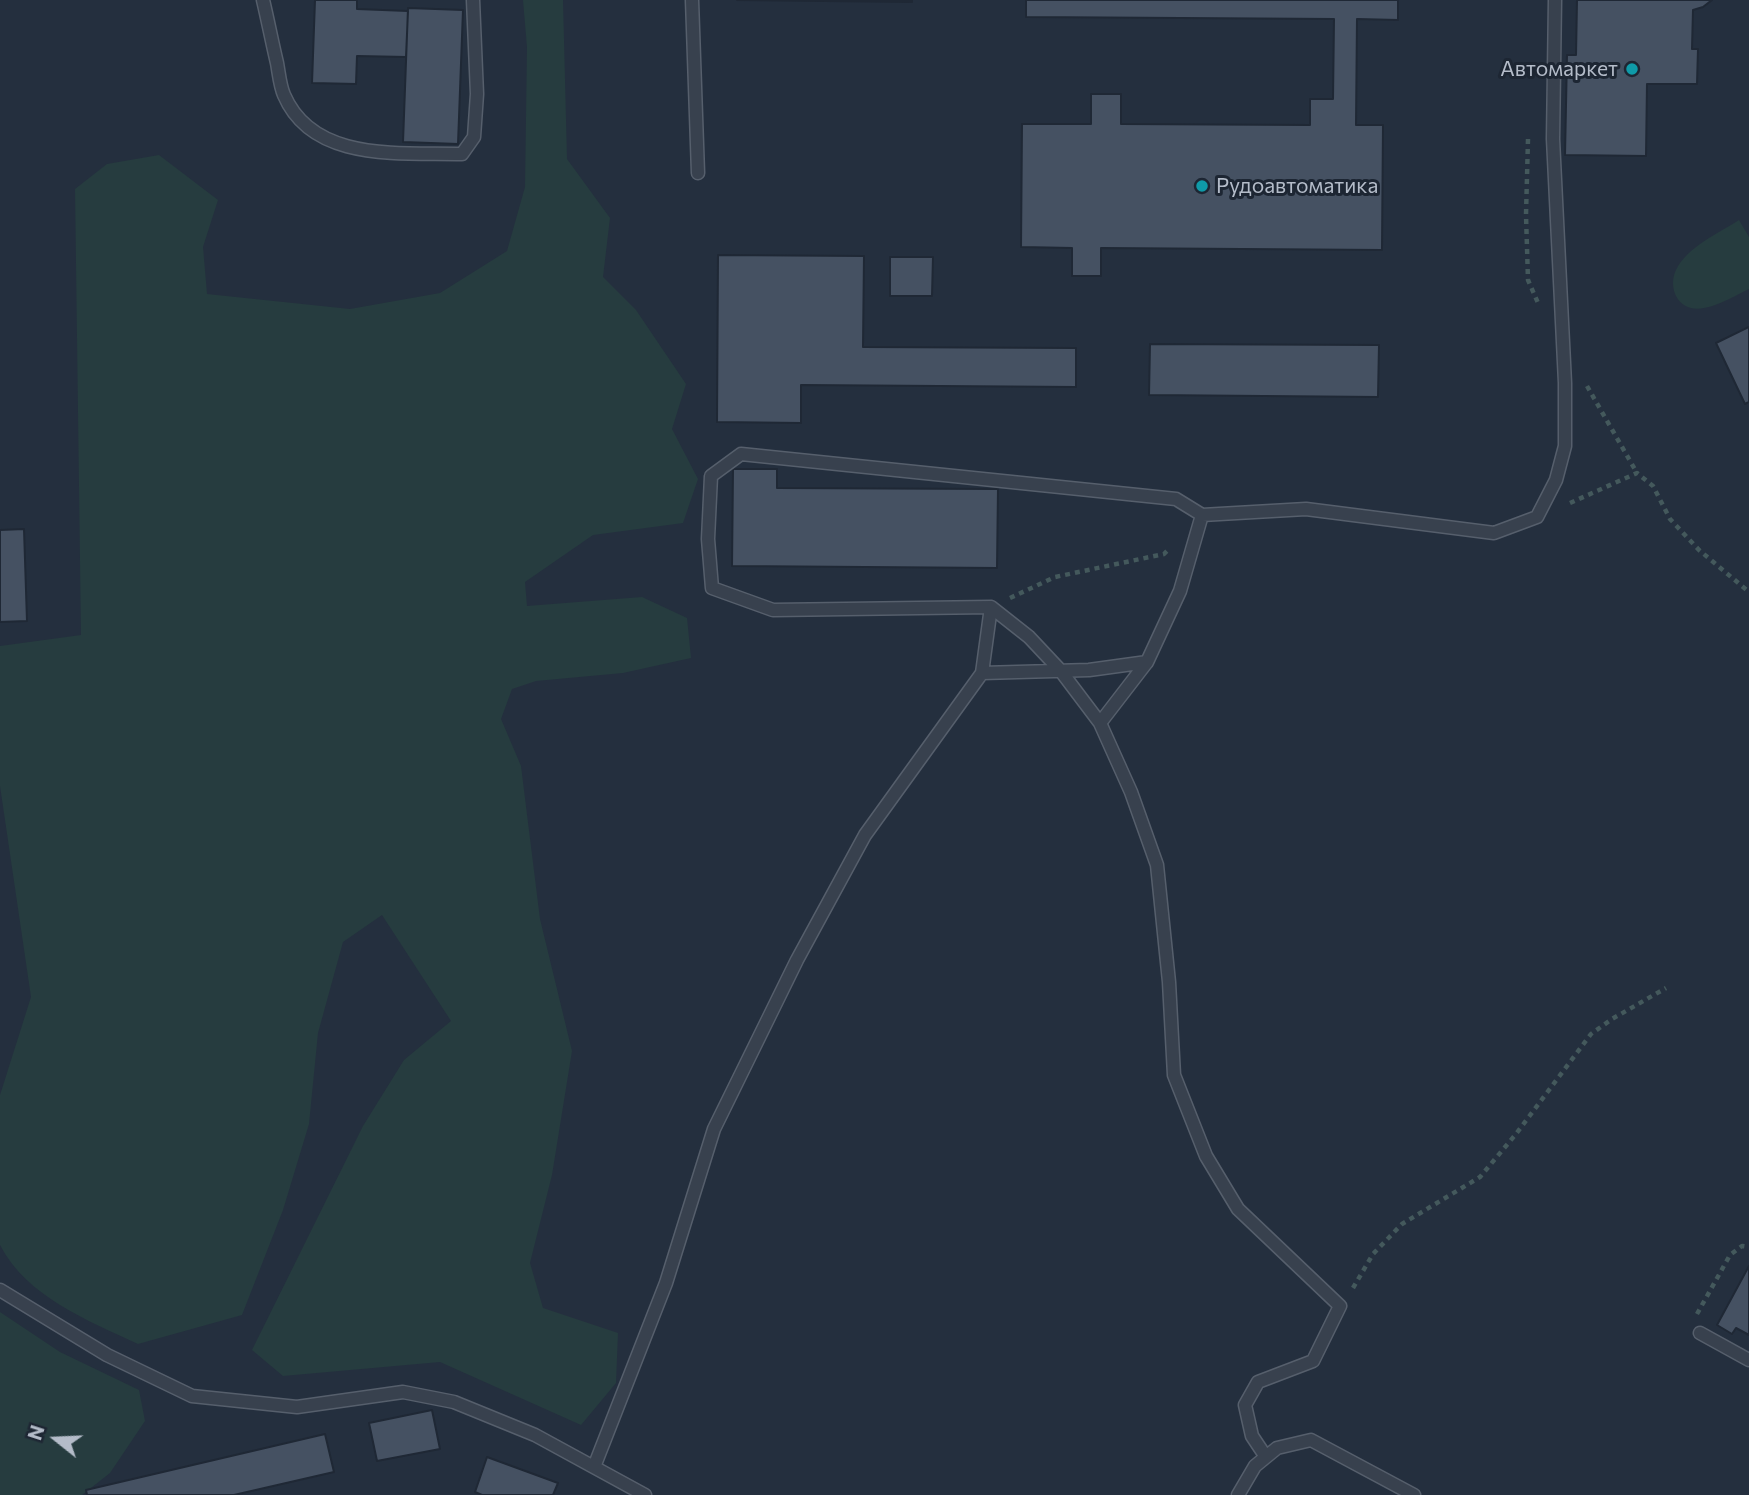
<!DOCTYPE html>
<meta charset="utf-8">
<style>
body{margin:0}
#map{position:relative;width:1749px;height:1495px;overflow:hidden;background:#242f3e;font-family:Commissioner,sans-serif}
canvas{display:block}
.north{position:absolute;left:21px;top:1404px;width:70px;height:70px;-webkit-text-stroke:5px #1d2633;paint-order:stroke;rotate:288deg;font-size:19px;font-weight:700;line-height:28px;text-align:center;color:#b4bcc9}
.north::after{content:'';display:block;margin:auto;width:24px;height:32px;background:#b4bcc9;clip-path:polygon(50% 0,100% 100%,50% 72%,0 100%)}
</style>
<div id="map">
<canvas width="1749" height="1495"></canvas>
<div class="north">N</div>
</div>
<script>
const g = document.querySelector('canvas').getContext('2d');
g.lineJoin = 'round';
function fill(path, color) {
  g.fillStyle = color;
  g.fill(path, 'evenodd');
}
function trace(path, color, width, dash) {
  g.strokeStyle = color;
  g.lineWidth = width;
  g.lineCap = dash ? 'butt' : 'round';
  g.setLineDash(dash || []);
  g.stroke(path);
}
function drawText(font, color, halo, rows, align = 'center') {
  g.font = font + ' Commissioner,sans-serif';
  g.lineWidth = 6;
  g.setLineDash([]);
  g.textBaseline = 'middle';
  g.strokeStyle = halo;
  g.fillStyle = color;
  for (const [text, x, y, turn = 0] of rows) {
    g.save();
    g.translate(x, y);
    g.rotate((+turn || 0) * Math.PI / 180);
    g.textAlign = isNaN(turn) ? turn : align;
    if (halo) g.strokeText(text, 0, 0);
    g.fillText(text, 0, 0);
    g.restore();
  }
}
fill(new Path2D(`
 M523,0H563L567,159L610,218L603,277L636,310L686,384L672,429L698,479L683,523L593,535L525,582L527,606L642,597L687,618L691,658L623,673L536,681L512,689L501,719L521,766L540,919L572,1051L552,1175L530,1263L543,1308L618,1333L616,1383L581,1425L440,1362L283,1376L252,1350L363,1126L404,1060L451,1021L382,915L343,942L318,1033L309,1124L283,1210L242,1315L138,1344C87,1320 27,1297 0,1245V1095L31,997L0,786V646L81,635L75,189L107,164L159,155L218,200L203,247L207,294L350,309L440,293L507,251L525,187L527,47Z
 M1739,220L1749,237V289C1730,298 1691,324 1676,296C1672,288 1672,278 1676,270C1687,247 1719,233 1739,220Z
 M0,1312L60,1352L139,1390L145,1421L110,1473L82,1495H0Z`), '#263c3f');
const building = new Path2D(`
 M315,0H357V9L408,11L406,57L357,56L356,84L312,83Z
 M737,0H912V2Z
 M1026,0H1398V20L1357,19L1356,125H1383L1382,250L1101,248V276H1072V248L1021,247L1022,124H1091V94H1121V124L1310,125V99H1333L1334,19L1026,17Z
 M1577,0H1712L1703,7L1693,10L1692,49H1698L1697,84H1647L1646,156L1565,155L1567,55H1576Z
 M408,8L463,10L458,144L403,142Z
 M718,255L864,256L863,347L1076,348V387L801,385V423L717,422Z
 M890,257H933L932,296H890Z
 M1749,327V402L1745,404L1716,343Z
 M1150,344L1379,345L1378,397L1149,395Z
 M733,469H777V488L998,489L997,568L732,566Z
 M24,529L27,621L0,622V530Z
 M1749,1266V1335L1736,1328L1732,1334L1717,1325Z
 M432,1410L440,1449L377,1461L369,1423Z
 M325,1434L334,1472L234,1495H87L86,1490Z
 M487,1457L558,1483L553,1495H482L475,1492Z`);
fill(building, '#455162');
trace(building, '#1f2835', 2);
const lane = new Path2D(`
 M263,0C268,21 272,42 277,63C279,74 280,86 284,95C313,163 401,152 462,154L474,137L477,94L473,0
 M692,0L698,173
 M1202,515L1176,499L741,454L711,476L708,539L712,588L773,610L991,607L1029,637L1060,670L1100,723L1131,792L1157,865L1169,982L1174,1075L1206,1156L1238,1209L1340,1306L1313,1361L1258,1382L1245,1405L1252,1436L1266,1457
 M982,673L991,607
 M1100,723L1147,662
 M0,1290L107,1355L192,1396L297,1407L403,1392L454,1402L535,1435L645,1495
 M1700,1333L1749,1360
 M594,1467L666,1283L714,1129L797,960L865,835L982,673L1089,670L1147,662L1180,591L1202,515L1306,509L1494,533L1537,517L1556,480L1565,446V383L1553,139L1555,0
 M1238,1495L1255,1466L1277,1448L1311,1440L1414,1495`);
trace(lane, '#565f6c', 15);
trace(new Path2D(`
 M1528,139L1526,215L1528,280L1538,303
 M1587,386L1637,473
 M1570,503L1637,473L1653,486L1670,519L1699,550L1749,592
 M1010,598L1055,577L1164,554L1168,550
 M1353,1288L1373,1254L1402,1224L1480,1177L1516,1134L1591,1034L1612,1019L1666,988
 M1697,1314L1730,1255L1742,1246L1749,1247`), '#44595c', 4.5, [5, 5]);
trace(lane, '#38414e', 12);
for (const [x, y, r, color] of [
 [1632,69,7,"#0f9aa8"],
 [1202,186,7,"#0f9aa8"]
]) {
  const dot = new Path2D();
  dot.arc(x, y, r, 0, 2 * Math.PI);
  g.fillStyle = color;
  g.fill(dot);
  trace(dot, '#1d2633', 2.5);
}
drawText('21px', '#b4bcc9', '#1d2633', [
 ["Автомаркет",1618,69],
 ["Рудоавтоматика",1216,186,"left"]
], 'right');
</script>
